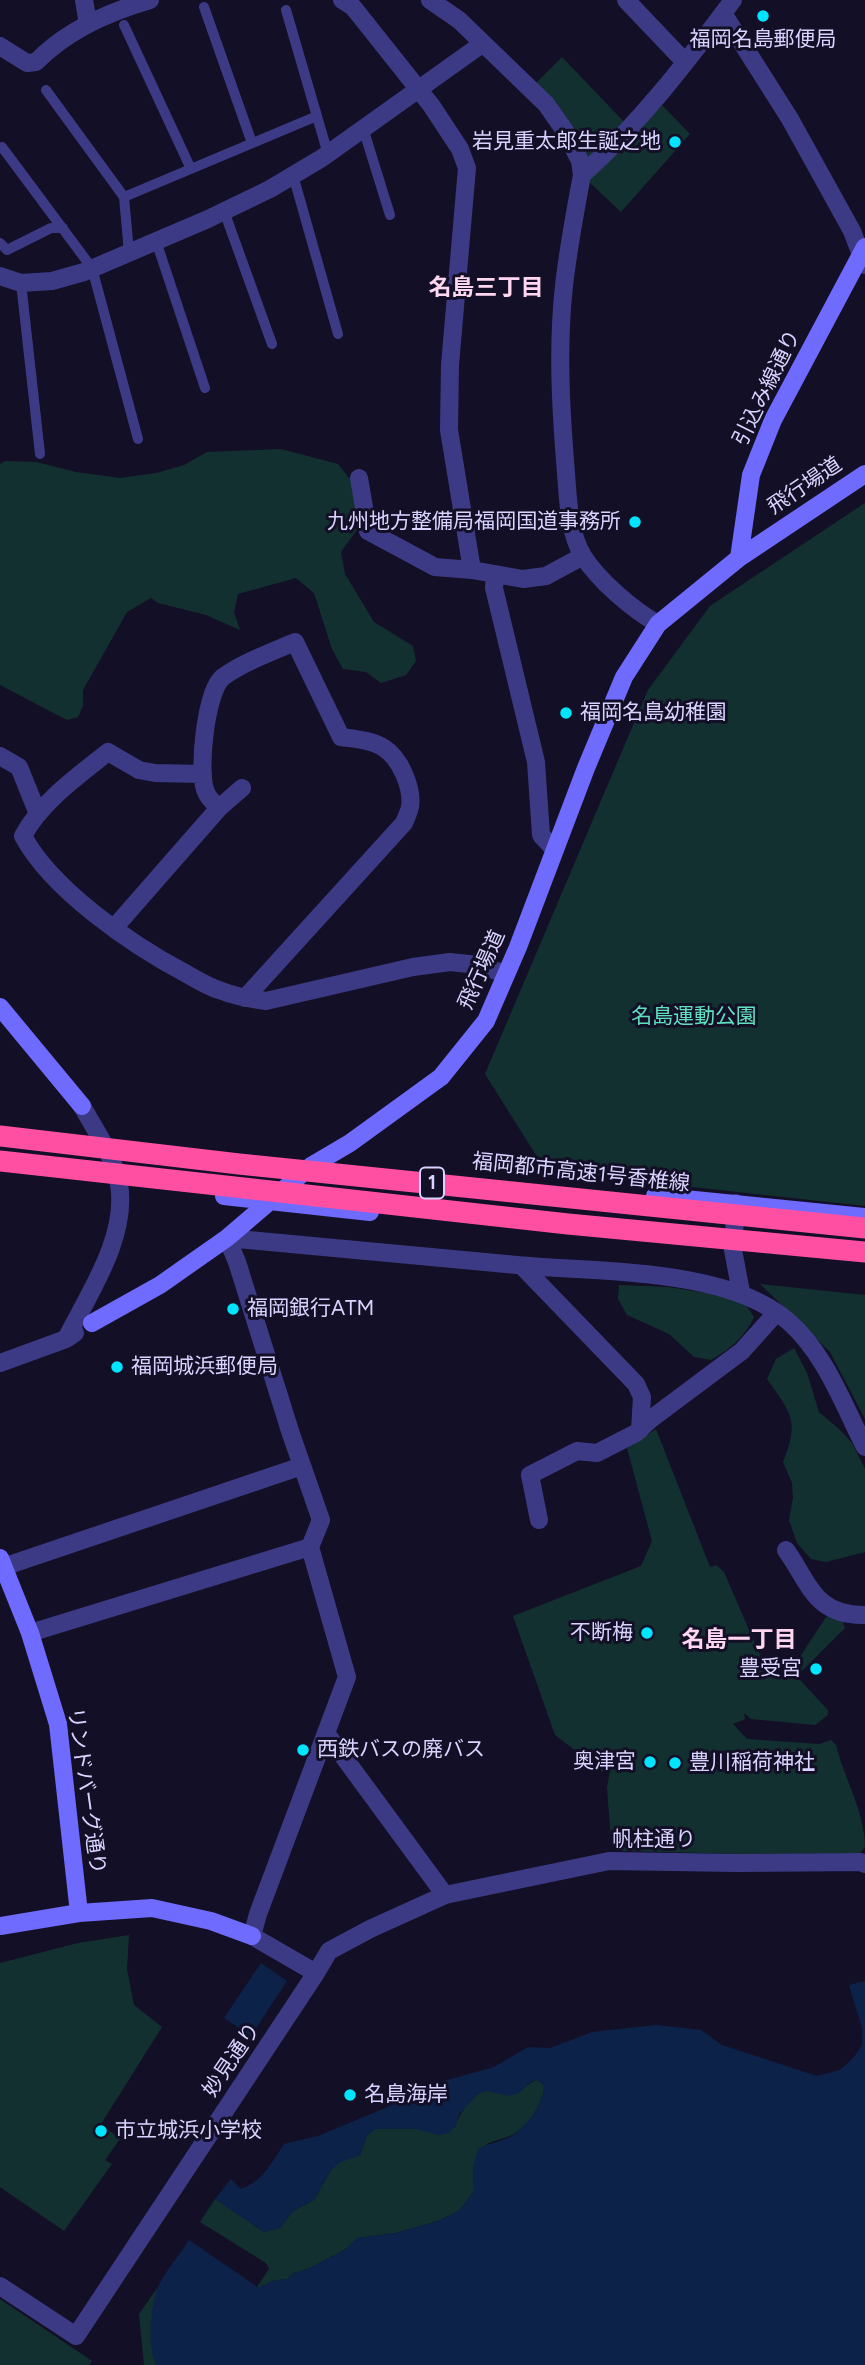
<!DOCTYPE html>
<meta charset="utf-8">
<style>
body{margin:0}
canvas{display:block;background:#130f26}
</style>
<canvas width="865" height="2365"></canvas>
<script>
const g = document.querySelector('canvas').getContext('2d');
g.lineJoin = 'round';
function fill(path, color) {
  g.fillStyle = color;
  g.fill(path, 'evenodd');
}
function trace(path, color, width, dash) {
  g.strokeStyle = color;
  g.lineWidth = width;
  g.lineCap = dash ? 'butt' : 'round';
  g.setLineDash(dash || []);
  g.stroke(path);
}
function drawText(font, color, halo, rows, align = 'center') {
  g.font = font + ' Figtree,"Noto Sans JP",sans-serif';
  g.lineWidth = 6;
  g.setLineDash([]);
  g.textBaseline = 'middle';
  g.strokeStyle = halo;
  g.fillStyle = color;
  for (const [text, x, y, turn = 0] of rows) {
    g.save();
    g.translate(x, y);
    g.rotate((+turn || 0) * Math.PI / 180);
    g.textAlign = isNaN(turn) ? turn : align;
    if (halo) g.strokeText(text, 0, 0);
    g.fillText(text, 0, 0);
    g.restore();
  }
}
fill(new Path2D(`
 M562,57L628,126L587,168L533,86Z
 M660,103L690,134L621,212L588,181Z
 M281,449L338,464L354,484L364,520L341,552L345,574L374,622L413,646L416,661L406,675L381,683L366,672L343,669L332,649L314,593L296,578L238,594L234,612L240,630L206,615L158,603L151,598L127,612L83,690V706L78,717L67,720L0,685V464L5,461L36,462L76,472L120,478L156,473L184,465L207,452Z
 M865,503V1206L546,1171L485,1074L648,690L710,606Z
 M760,1284L865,1295V1419L830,1352Z
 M619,1285L668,1287L713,1294L744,1302L754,1317C745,1337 730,1349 711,1360L694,1357L669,1334L627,1315L618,1299Z
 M794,1348L807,1373L819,1412L839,1429L852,1443L865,1469V1552L826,1562L811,1559L797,1543L789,1520L793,1498L792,1483L783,1462C800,1421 791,1413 767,1379L776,1359Z
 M656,1429L710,1567L716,1565L724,1572L769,1676L779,1679L788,1675L826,1617L830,1616L842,1620L845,1628L799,1674L800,1680L828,1710V1715L815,1725L751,1719L744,1713L745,1719L733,1724L747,1739L819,1744L831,1740L836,1745C844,1778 865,1812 865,1847L860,1853L741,1854L622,1851L611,1840L607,1788L610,1770L603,1772L555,1735L513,1616L641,1566L652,1541L627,1448Z
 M129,1935L127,1969L134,2005L162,2027L101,2124L120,2139L105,2160L112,2164L64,2231L0,2187V1963L78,1943Z
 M538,2080L544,2086C544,2103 527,2127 512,2135C504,2139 492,2140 486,2145C472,2157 474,2175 474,2191L459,2211L438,2221L396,2233L357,2238L346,2249L308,2269L294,2273L287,2279L272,2281L259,2288L257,2287L269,2269L266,2263L200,2222L215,2199L264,2232L280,2228L293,2211L314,2200L331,2170L339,2162L360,2155L367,2135L375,2129L455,2127C459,2115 473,2091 487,2091C496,2091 505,2097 514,2094C524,2091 528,2082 538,2080Z
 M158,2287L151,2325L156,2365H144L139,2314Z
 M0,2299L92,2361L89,2365H0Z`), '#12302f');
fill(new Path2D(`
 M261,1963L287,1981L251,2036L224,2018Z
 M865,1981V2365H156C147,2345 150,2308 158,2287C165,2271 180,2255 189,2240L259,2288L272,2281L287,2279L294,2273L308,2269L346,2249L357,2238L396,2233L438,2221L459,2211L474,2191L473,2166L478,2149C489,2143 505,2141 515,2134C528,2124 544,2103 544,2086L538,2080L531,2082L519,2093L509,2096L487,2091L479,2093L460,2113L455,2127L449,2133L439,2135L416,2129H375L367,2135L360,2155L339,2163L331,2170L314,2200L293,2211L280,2228L264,2232L215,2199L231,2179L241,2189C263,2181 272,2162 284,2144L318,2136L383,2109L444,2081L494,2067L528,2047L550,2048L592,2032L656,2025L701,2030L722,2045L817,2076L840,2070L854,2057L862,2045V2028L849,1985Z`), '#0c2248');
trace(new Path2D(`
 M204,7L252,143
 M286,10L328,154
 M124,25L191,169
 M46,90L124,197L129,252
 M363,128L390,215
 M2,147L92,268L138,439
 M293,175L338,334
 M124,197L317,116
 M224,211L272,344
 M156,241L205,388
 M0,243L7,250L51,228H63
 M21,283L40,454`), '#3d3a85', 10);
trace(new Path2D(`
 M84,0L88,24
 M342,0L353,7L431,105L460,149L467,168L450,365L449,430L472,570L523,579L546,576L583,556
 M430,0L459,20L546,104L565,131L580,161L582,175C575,212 568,249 564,286C557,348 561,412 566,473C568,500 569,533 583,556C599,581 633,610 658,624
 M626,0L685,62
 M723,13L790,119L852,231L865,265
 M0,46L27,63L36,62C67,30 108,12 150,0
 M582,175C639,124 687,62 733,0
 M0,276L21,283L52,281L84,272L208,219L270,189L322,158L482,44
 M359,478L368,531L435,567L472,570
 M495,575L494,588L536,762L541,835L555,850
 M0,756L19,767L38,814
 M203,774L155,773L139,770L108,752C78,776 41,802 23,836C52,890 132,945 185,973C196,979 207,986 219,990C234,996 249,999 266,1001L413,967L450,962L478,965L506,974
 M219,808C215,804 208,798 206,792C197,773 206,690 223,677C244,662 272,652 295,642L341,737C355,739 372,740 384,748C400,758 413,788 410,807C409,812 406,818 404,823L245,998
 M114,928L219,808L242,788
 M736,1203L733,1250L741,1292
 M522,1266L636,1384L642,1397L640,1430
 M66,1339C89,1293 128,1237 119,1184C114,1156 95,1130 82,1106
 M0,1363L66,1339L75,1333
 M539,1520L530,1475L577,1451L597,1453L636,1433L651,1419L742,1351L776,1313
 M786,1550C810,1584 815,1616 865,1615
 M3,1567L302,1466
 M30,1633L310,1547
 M326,1733L445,1895
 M316,1973L252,1936L258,1914L347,1677L310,1547L321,1520L291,1434L237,1262L227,1238C324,1247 421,1256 517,1265C597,1273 726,1267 788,1321C825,1353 843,1404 865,1447
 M0,2286L76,2336L316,1973L329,1951L370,1929L445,1895L609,1861L737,1863L861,1862L865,1864`), '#3d3a85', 18);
trace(new Path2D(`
 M739,558L751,475L773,420L865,247
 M0,1007L82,1106
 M224,1196L370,1212
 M655,1196L865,1217
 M92,1323L160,1285L227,1238L311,1166L350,1143L441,1077L486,1021L518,947L586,768L624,677L658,624L739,558L865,474
 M0,1558L30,1633L58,1724L79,1913
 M0,1926L79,1913L152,1908L211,1921L252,1936`), '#6f6bff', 18);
trace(new Path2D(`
 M0,1136L239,1164L865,1228
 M0,1161L568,1224L865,1252`), '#ff4fa3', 21);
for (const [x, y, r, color] of [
 [763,16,7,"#00e5ff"],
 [675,142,7,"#00e5ff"],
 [635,522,7,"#00e5ff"],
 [566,713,7,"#00e5ff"],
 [233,1309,7,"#00e5ff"],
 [117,1367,7,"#00e5ff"],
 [647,1633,7,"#00e5ff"],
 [816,1669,7,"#00e5ff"],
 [303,1750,7,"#00e5ff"],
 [650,1762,7,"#00e5ff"],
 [675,1763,7,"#00e5ff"],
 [350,2095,7,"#00e5ff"],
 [101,2131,7,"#00e5ff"]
]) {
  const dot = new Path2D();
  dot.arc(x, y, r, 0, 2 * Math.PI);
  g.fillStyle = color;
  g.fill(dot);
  trace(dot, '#130f26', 2.5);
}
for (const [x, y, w] of [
 [432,1183,24]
]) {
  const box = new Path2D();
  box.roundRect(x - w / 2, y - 15.5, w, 31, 5);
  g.fillStyle = '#130f26';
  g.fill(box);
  trace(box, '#d9d4ff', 2);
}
drawText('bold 19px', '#d9d4ff', null, [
 ["1",432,1183]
]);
drawText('21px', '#d9d4ff', '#130f26', [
 ["福岡名島郵便局",763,40,"center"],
 ["岩見重太郎生誕之地",661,142,"right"],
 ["九州地方整備局福岡国道事務所",621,522,"right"],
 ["福岡名島幼稚園",580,713],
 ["福岡銀行ATM",247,1309],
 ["福岡城浜郵便局",131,1367],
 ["不断梅",633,1633,"right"],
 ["豊受宮",802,1669,"right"],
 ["西鉄バスの廃バス",317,1750],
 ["奥津宮",636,1762,"right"],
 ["豊川稲荷神社",689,1763],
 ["名島海岸",364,2095],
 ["市立城浜小学校",115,2131]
], 'left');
drawText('21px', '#d9d4ff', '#130f26', [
 ["引込み線通り",767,388,-64],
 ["飛行場道",805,486,-34],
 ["飛行場道",482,970,-66],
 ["福岡都市高速1号香椎線",581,1173,6],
 ["リンドバーグ通り",86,1791,82],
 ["帆柱通り",654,1840],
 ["妙見通り",232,2060,-56]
]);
drawText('21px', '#5fe0c0', '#130f26', [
 ["名島運動公園",694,1017]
]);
drawText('bold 23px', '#ffd6f0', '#130f26', [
 ["名島三丁目",486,288],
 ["名島一丁目",739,1640]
]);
</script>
